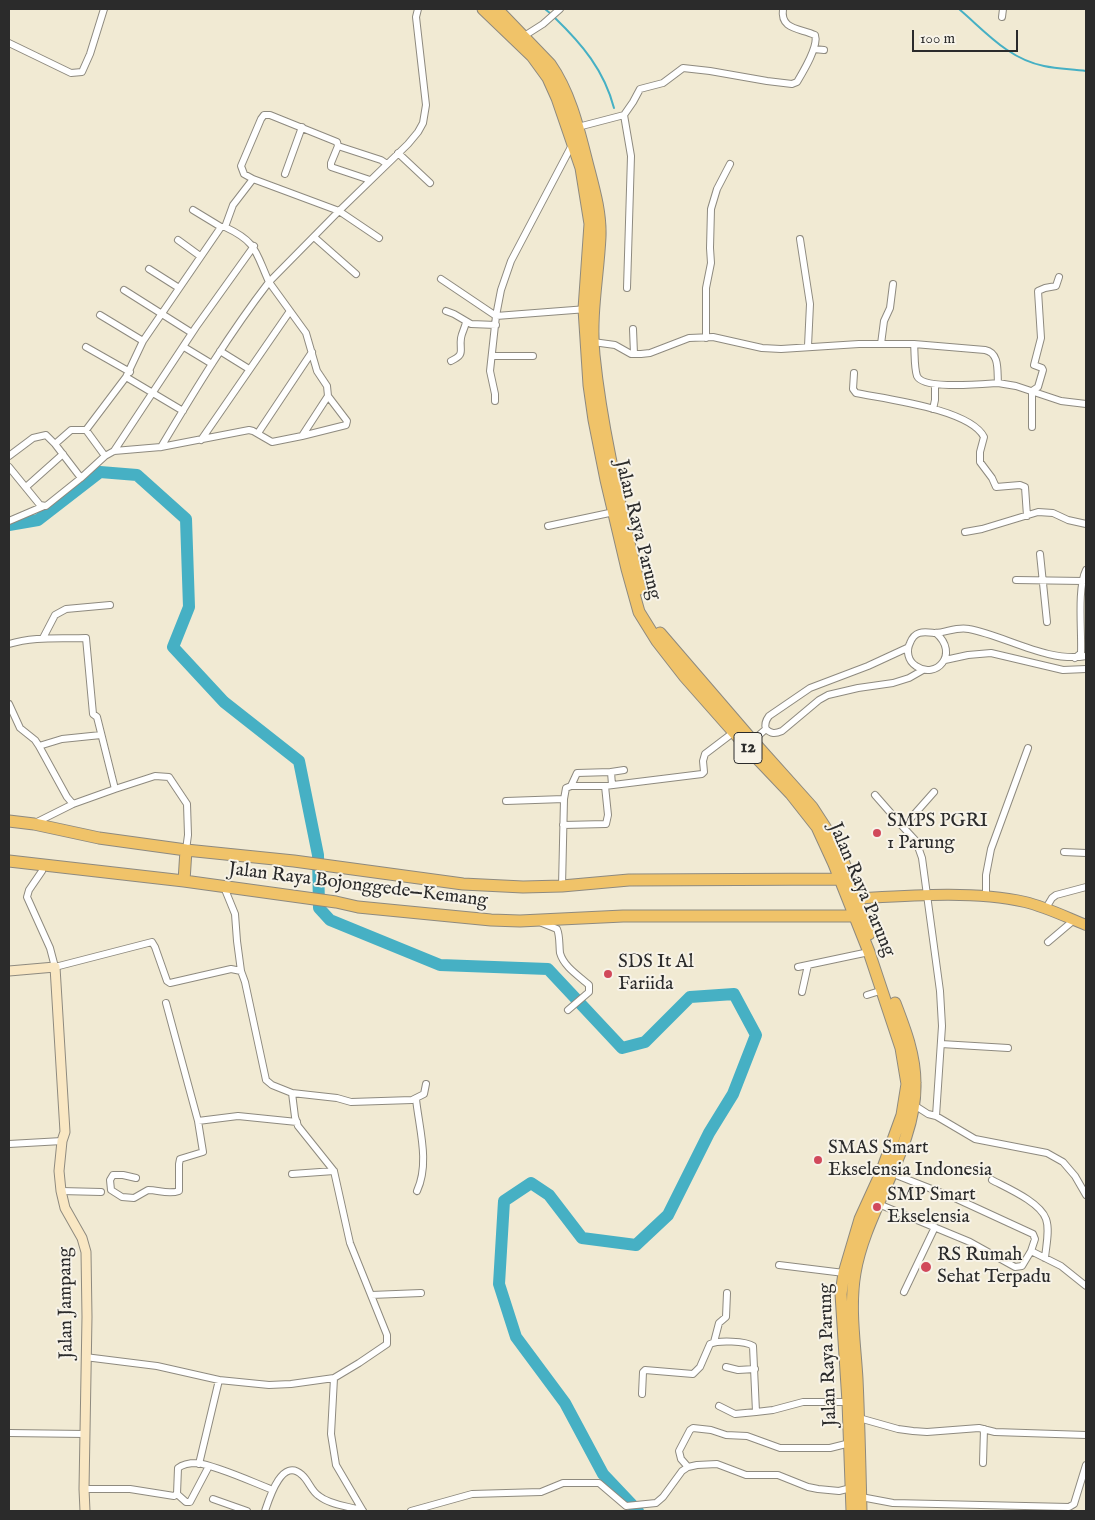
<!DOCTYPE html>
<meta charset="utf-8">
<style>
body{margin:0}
#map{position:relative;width:1095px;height:1520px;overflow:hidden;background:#f1ead3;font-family:"IM FELL English",serif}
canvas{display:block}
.frame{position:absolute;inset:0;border:10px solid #2b2b2b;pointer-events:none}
.scale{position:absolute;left:912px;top:30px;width:106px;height:22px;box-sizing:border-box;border:2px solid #2b2b2b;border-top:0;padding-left:6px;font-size:15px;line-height:18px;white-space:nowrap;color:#2b2b2b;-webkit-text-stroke:4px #f7f3e8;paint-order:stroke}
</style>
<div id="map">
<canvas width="1095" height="1520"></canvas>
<div class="frame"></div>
<div class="scale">100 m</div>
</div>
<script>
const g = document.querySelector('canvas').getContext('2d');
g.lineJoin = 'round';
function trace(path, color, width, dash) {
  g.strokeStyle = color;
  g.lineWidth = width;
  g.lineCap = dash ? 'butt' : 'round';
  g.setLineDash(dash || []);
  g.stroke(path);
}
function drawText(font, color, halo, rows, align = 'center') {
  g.font = font + ' "IM FELL English",serif';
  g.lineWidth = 4;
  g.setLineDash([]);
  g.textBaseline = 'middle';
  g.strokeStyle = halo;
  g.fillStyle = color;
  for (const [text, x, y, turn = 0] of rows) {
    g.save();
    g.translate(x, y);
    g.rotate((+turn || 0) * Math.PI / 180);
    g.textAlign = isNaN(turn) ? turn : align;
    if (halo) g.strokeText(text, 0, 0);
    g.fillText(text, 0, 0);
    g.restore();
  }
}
trace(new Path2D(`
 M545,9L551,14
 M959,9C985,31 1008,59 1044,66C1058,69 1072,69 1086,71
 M554,17C582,44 604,70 614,108`), '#46b0c4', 2);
trace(new Path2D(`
 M9,525L38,520L100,472L137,475L186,519L189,607L173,647L224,702L299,761L318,855L319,908L330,920L440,965L548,969L622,1048L645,1042L690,997L734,994L756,1035L733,1094L709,1133L668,1215L636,1245L582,1238L549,1195L531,1183L504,1201L499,1284L516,1337L565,1403L603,1474L638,1511`), '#46b0c4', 12);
const street = new Path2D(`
 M1002,17L1003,9
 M521,38L543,24L560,9
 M9,43L71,73L82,72L90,54L104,9
 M814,49L824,50
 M624,115L631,156L627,288
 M578,127L624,115L633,102L640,89L663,83L683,68L710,71L767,81L792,84L797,82C803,72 819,46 815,35C800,28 780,30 783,9
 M338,146L381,160L387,164
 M398,153L430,183
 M285,174L302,127
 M253,179L339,211L379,238
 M193,210L221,227
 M314,237L356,274
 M800,239L810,304L808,346
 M178,240L200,256
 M149,269L179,288
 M441,279L496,316L501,290L511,261L572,145
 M124,290L192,333
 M446,311L454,314L471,324L496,325
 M100,315L143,341
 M633,329L634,354
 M706,338V288L711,263L710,248L711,209L717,189L730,164
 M593,342L615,345L631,354H641L650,353L689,338L713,337L762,348L781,349L859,344H914L985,350C1000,353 997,371 998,383L1016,386L1061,401L1086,404
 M881,344L884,321L890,308L893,284
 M914,344C915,354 914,367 917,376C923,390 983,384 998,383
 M86,347L130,372
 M184,347L212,364
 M220,351L249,369
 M493,356H533
 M451,361C466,354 459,351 461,338C462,332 465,328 466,322
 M854,373L853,389L856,393C885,399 970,409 984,437L980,452V462L992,478L996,487L1020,485L1025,487L1027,516
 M126,377L183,411
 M495,401V394L490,371L496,316L587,309
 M933,409L935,400V385
 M1032,427V391L1038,387L1043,370L1042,368L1034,365L1041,338L1038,291L1045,288L1056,286L1059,277
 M258,433L312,352
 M302,436L346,425L347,421L328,396
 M201,440L290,311
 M55,444L71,430H86
 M161,447C195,390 229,334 269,282C255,251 257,242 225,227L233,205L253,179L244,174L241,166L261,119L264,115H270L337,142L338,146L331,163V167L370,180
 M114,451L196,327L254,246
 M9,456L33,438L46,435L55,444L81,478
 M105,456L86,430L126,377L143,341L221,227H225
 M9,467L40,505L46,506L81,478L105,456L114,451L161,447L249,430L253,431L272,442L302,436L328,396L327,386L317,371L306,333L269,282L339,211L408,144L418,132L423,123L426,105L416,17L418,9
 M26,487L63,454
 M9,521L44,506
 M548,526L614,512
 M965,532L982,529L1038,512L1053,513L1068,520L1086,524
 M1040,554L1047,622
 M1016,580L1083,581
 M936,633C960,654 936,680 916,666C908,661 906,651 910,643C915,630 924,632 935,633C946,633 957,626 969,629C1006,636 1048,663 1086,656
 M43,638L55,615L66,609L110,605
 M9,644C34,636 60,639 86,638L93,714L97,717L115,789L73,804L35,823
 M1075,658L1081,653C1082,632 1077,588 1086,570
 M945,660L968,655L991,653L1063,670L1086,669
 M9,704L20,728L35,740L39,746L67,797L73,804
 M766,729C771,734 775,734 782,731L819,700L828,695L858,688L893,683L909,678L923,670
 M766,729C764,724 766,720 769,716L810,688L868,666L907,648
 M751,742L766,729
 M39,746L62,739L101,735
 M612,785L611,772L624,770
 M571,786L577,773L611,772
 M115,789L155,776L169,777L187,804L188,835L186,850
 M934,792L903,827L916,841L922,858L940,991L942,1026L936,1116
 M875,795L903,827
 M506,801L564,799
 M563,825L606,824L608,815L605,786
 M1064,852L1086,853
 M42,871L29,890L27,897L50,948L55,967L152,942L155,947L167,981L170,983L231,969L241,971L245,982L266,1080L272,1085L292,1093L337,1098L351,1102L412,1100L424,1094L426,1084
 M562,886L564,799L566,788L571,786H605L702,774L704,772L703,761L705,754L734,732
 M224,887L235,914L237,941L241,971
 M986,897V875L991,849L1028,748
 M1046,908L1052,898L1056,895L1086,887
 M542,923L557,929C560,936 559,944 560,953C564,967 579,976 589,985V992L568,1010
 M1048,942L1074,920
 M798,967L869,952
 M802,992L808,965
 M867,995L883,990
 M941,1044L1008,1048
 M416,1099C419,1128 430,1163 417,1191
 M914,1105L928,1114L936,1116L975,1139L1047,1153L1063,1162L1075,1176L1086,1195
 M198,1121L238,1116L297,1122
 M9,1144L62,1141
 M292,1174L334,1171
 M136,1178L123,1175H113L110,1180L111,1190L122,1197L134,1198L148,1190C159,1190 168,1195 179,1191V1164L180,1159L203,1152L198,1121L166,1003
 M992,1180C1007,1188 1040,1202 1046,1219C1050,1230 1046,1246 1045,1258
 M61,1191L101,1192
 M876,1203L970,1242L1015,1267L1022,1266L1031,1251L1035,1239L1033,1234L957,1199L891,1173
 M1031,1251L1061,1266L1086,1286
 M779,1265L844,1273
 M904,1292L935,1227
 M371,1295L421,1293
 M714,1342L719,1323L726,1317L727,1293
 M85,1357L157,1366L219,1380L269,1385L291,1384L334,1378L359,1363L387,1344V1335L350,1243L334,1171L298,1126L295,1117L292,1093
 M726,1367L738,1370L755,1369
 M334,1378L331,1434L336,1465L363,1511
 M642,1394L643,1372L645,1370L693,1374L700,1367L710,1344C718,1340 746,1341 753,1346L756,1412L773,1410L803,1402H848
 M719,1406L735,1414L756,1412
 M859,1418L898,1429L913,1431L927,1432L979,1428L995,1432L1086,1435
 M9,1433L85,1434
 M983,1463L984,1429
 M199,1464L219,1380
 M688,1467L681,1459L679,1451L690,1430L693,1428L711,1430L726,1435L747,1436L780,1448H830L850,1443
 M84,1489H130L174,1496L177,1494L178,1468C183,1464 190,1463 197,1463C218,1466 252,1482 273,1490
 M177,1494L186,1502H190L209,1466
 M861,1497L893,1503L1069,1507L1074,1504L1086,1465
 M213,1499L247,1511
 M265,1511C269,1499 282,1456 302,1475C309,1481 311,1491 319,1496C330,1505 349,1506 363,1511
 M411,1511L472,1494L541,1492L563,1483H599L626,1506L656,1503L663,1497L682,1471L688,1467L697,1465L717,1464L746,1475H778L808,1487L818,1489L839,1491L851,1488`);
const secondary = new Path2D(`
 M9,971L55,967L65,1132L62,1141L59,1171L61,1191L65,1208L82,1238L86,1252L87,1317L84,1489L85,1511`);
const primary = new Path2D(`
 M849,899C905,896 971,890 1025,902C1046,907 1066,917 1086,925`);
const highway = new Path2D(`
 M483,9L532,56L548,78L557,98L581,168L590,224L584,309L589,385L594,420L606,480L627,569L639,612L657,641L685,677L753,754L791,794L817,827L834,864L869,952L901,1048L907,1084L902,1115L881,1173L860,1219L844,1273L841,1294L848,1402L852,1511
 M497,9L550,64C571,94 579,131 588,166C594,189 601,213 600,237C598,277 590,315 594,355C602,434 622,512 640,589
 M660,633L752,740L812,807L836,844L851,880L869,934
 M9,821L34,824L99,838L186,850L294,861L463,884L523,887L562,886L629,880L846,879
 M9,861L184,881L336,902L358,907L491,920L520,921L623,916H861
 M184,881L186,850
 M861,1511C860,1467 859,1423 857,1379C855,1344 849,1308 855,1273C865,1211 917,1146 915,1083C915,1055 905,1029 895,1003`);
trace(street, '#8e8a7f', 8);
trace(secondary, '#8e8a7f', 11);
trace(primary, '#8e8a7f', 12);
trace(highway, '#8e8a7f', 13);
trace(street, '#fff', 6);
trace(secondary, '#f9e7c3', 9);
trace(primary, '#f0c369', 10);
trace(highway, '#f0c369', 11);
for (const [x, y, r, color] of [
 [877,833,5,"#d1495b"],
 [608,974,5,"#d1495b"],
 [818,1160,5,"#d1495b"],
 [877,1207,5,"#d1495b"],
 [926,1267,6,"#d1495b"]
]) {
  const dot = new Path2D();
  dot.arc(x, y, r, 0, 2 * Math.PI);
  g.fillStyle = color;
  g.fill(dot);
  trace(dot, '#f7f3e8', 2);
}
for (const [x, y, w] of [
 [748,748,28]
]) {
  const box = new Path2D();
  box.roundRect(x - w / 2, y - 15.5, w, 31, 4);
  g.fillStyle = '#f7f3e8';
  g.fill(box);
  trace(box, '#2b2b2b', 1);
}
drawText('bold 18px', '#2b2b2b', null, [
 ["12",748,748]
]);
drawText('19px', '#2b2b2b', '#f7f3e8', [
 ["Jalan Raya Parung",637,530,76],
 ["Jalan Raya Bojonggede—Kemang",358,886,7],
 ["Jalan Raya Parung",861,890,67],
 ["Jalan Jampang",67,1303,-91],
 ["Jalan Raya Parung",829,1355,-92]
]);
drawText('19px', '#2b2b2b', '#f7f3e8', [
 ["SMPS PGRI",887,822],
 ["1 Parung",887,844],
 ["SDS It Al",618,963],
 ["Fariida",618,985],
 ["SMAS Smart",828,1149],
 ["Ekselensia Indonesia",828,1171],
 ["SMP Smart",887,1196],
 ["Ekselensia",887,1218],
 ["RS Rumah",937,1256],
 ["Sehat Terpadu",937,1278]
], 'left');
</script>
